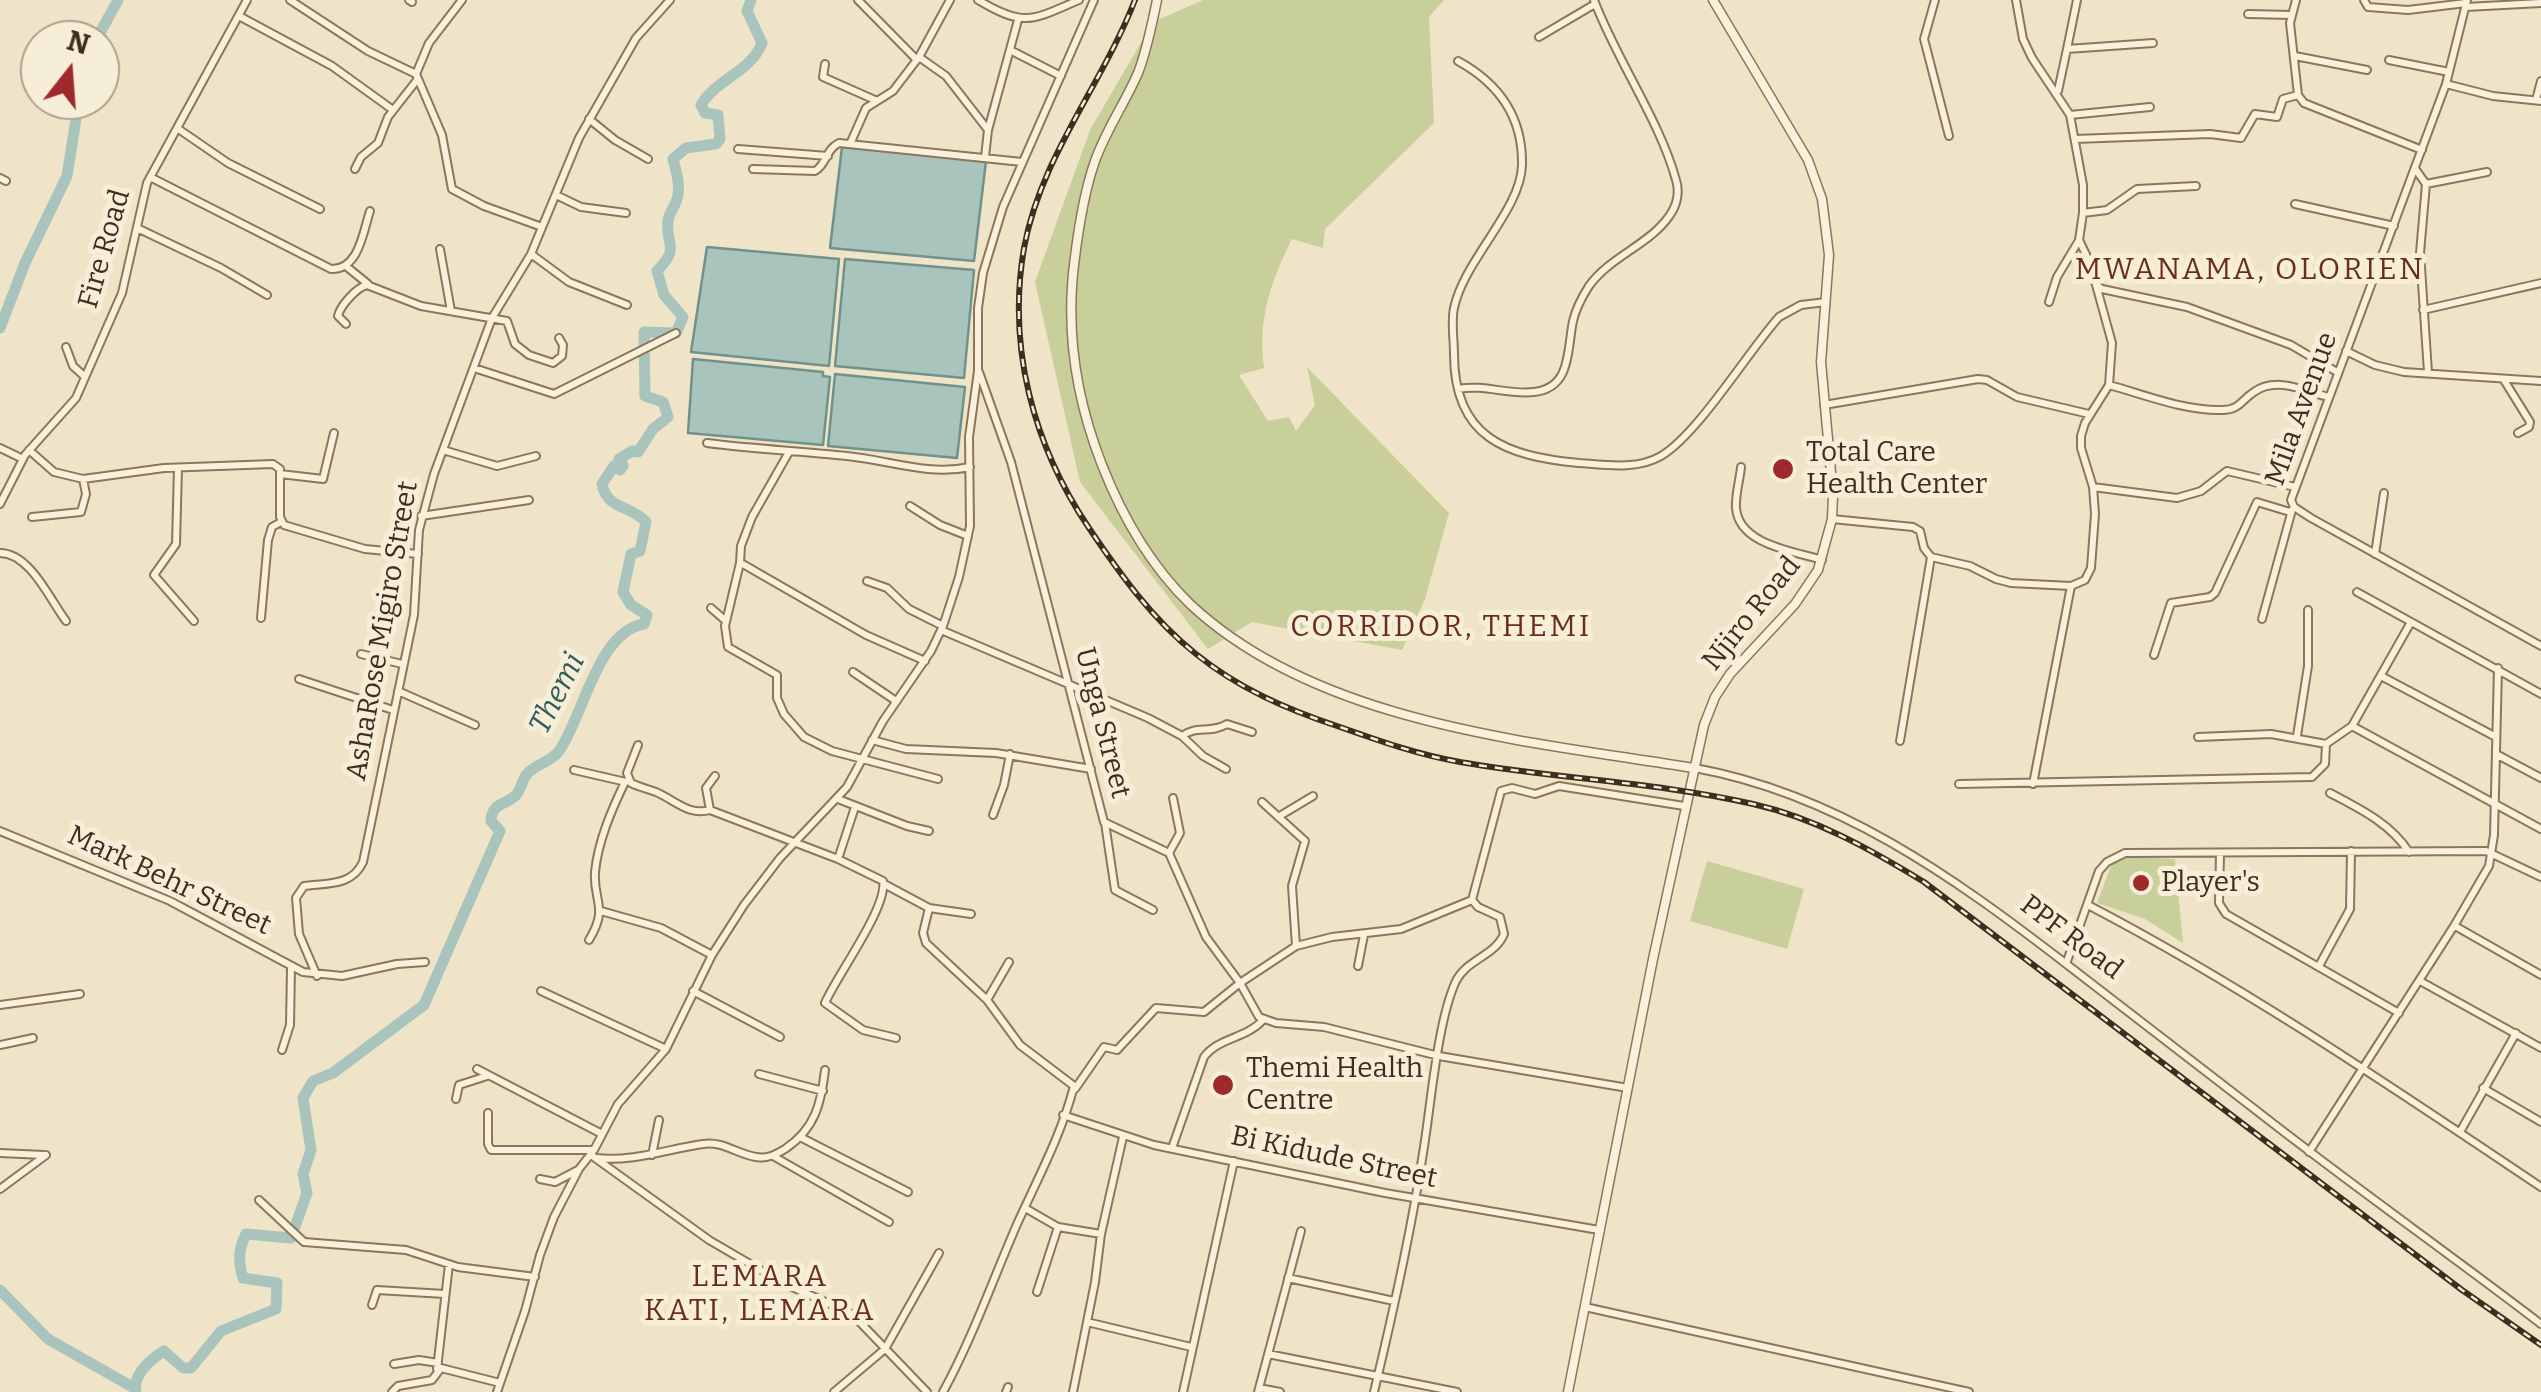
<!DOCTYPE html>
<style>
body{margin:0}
#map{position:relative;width:2541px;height:1392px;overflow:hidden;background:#f0e4c8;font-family:Bitter,serif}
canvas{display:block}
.north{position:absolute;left:20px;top:20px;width:100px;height:100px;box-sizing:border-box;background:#f7eed8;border:2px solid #ada18e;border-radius:50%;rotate:17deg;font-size:28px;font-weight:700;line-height:40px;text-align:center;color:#3d2e20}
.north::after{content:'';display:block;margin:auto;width:35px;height:45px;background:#9e2a2b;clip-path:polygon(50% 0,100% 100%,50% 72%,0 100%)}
</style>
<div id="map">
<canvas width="2541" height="1392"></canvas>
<div class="north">N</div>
</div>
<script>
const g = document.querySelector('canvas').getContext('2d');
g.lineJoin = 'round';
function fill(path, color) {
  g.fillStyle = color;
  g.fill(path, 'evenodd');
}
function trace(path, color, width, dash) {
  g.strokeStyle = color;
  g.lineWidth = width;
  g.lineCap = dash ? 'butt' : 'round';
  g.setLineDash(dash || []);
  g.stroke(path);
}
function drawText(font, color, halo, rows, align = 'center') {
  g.font = font + ' Bitter,serif';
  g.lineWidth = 10;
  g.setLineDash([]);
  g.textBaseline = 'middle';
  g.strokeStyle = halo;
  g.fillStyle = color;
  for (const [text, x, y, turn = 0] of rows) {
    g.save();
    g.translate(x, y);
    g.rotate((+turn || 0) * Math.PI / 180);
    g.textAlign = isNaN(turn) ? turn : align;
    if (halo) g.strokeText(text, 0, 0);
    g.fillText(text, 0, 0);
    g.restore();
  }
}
fill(new Path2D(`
 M1203,0H1444L1429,17L1434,123L1325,229L1323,248L1292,239C1270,284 1258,317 1264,368L1239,375L1268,421L1289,417L1296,431L1315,405L1307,367L1449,513L1425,599L1402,650L1252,622L1208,649L1080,482L1035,282L1090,130L1153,22Z
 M2121,856L2175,859L2183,943L2145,919L2097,903L2112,863Z
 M1707,861L1804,889L1787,949L1690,921Z`), '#c9cf9b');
const water = new Path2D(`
 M842,147L986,161L974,261L830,248Z
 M707,247L839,259L829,366L691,352Z
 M845,259L974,270L964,378L835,366Z
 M693,359L823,372V376L830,377L823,445L688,433Z
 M835,374L965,387L957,458L828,446Z`);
fill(water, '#a9c4bc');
trace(water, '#6f938a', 2.5);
trace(new Path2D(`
 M96,40L118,0
 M0,328L25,263L67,176L79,100
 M0,1290L48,1339L136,1389
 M135,1392C134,1374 148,1361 164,1351L183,1368H191L221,1331L276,1309L277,1283L243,1278C238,1261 238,1250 246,1234L291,1238L307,1193L303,1174L311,1150L303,1098L313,1081L333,1073L424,1005L500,831L491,821C492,802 505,806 516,795C521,790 522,780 527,774C536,764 551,762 559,751C583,717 598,631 644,624L647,615L631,605L623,592L631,554L640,551L646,522C631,505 607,510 602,484L614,466L620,470L623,466L619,459L632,451L638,452L653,429L668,417L663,402L645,396L644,332L676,333L683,317L664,295L657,271C681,247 665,245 668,221C669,212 675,207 677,199C681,186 676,171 673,159L686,148L716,144L720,139L718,115L705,113L701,105C716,79 751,72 762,43L747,11L751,0`), '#a9c4bc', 11);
const minor = new Path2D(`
 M290,0L368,51L416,74
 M409,0L412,2
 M462,0L429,43L416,74L442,135L452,189L484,206L542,227
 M858,0L917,60
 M978,0C1025,28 1032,20 1079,0
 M1935,0L1924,39L1949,136
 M2296,0L2290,23L2298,95L2304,103L2422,150
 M2364,0L2368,7L2408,10L2466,3
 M2467,0L2446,84L2291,500L2294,507L2311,518L2541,646
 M2466,7L2541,3
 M2248,14L2291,15
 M239,16L332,66L393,110
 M1539,37L1595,4
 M2067,49L2077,0
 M1010,50L1061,76
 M2295,56L2367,70
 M919,57L946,76L988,130
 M2389,60L2449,72
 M1458,61C1498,83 1523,116 1522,165C1521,210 1464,260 1454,308C1451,323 1454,339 1454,354C1454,438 1506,456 1579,463C1606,465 1637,470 1661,456C1698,434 1747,353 1779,317L1801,305L1826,302
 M825,64L823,77L875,100
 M2446,84L2493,96L2541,101
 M2058,91L2067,49L2153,43
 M2536,100L2541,81
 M2070,115L2150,107
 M589,119L615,140L648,159
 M177,128L228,163L320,209
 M2075,139L2210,134L2241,138L2255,114L2277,117L2283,99L2298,95
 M850,144L866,108L893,91L919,57L950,0
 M738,149L828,156
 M985,157L988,130L1018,20
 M355,169L361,157L378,143L388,117L417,80
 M753,169L815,171C827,164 826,149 839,143L1022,162
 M2416,170L2426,184L2420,253L2428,372
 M150,177L331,269C359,270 363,232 370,211
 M0,178L6,181
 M2426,184L2487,172
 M556,195L581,207L626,213
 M2295,204L2394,226
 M2083,213L2107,210L2137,189L2196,186
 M137,228L221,268L267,295
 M440,249L451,311
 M531,254L569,282L627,305
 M347,267L368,284
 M2096,285L2102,289L2187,307L2291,345L2337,372
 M2049,302L2057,277L2078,242
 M2423,310L2541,283
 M346,324L338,316C340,306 357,287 367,285L421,306L507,321L515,344L529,355L553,363L562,356L563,345L559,338
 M66,347L73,366L84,376
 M2346,351L2375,365L2404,372L2541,381
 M474,368L554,394L676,333
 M979,372L1011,462L1104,822L1169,853L1206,937L1240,983L1259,1017L1276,1023L1324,1027L1439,1056L1628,1088
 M2504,380L2530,422L2529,427L2518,433
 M2109,385C2146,395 2184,411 2222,410C2240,410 2241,400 2254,392C2276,376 2305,391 2328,397
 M1458,389C1485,384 1507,395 1534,392C1572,388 1567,349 1573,321C1576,308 1582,297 1589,286C1611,255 1655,243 1673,210C1678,201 1679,189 1676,180C1660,121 1616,59 1594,0
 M1824,405L1978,379L1987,380L2017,397L2089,414
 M707,443C754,449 800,451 847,456C888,460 928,476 970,467
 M0,448L23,459
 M29,450L54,472L83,479L164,468L273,464L280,469V517L284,525L365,549L418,554
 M443,450L497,466L536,456
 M789,452L752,517L741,546L740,563L725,626L728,647L777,675V698L784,714L804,737L832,751L938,779
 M1741,467C1740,479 1735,495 1736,508C1739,545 1794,551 1822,560
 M178,468L176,544L154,575L194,621
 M280,474L323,479L334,433
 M2093,487L2177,498L2201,491L2227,471L2295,487
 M0,504L25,455L76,398L122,293L147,183L247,0
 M910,506L940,525L968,536
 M421,516L529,500
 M32,517L81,512L86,494L83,479
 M1832,519L1913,527L1920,531L1924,548L1931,557L1970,566L1996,579L2011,583L2071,586L2085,580L2091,568L2095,514L2093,487L2081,448V436L2085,423L2109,385L2112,343L2090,263L2079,240L2083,213V185L2070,115L2032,58L2023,39L2016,0
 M0,553C30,553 50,600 66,621
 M2375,554L2384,493
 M741,563L866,635L925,661
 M867,581L887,588L909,609L943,626
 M2357,592L2541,694
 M711,608L726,621
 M261,618L268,540L272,527L281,522
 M2262,619L2292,510
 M941,630L1148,718L1182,736L1203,756L1226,769
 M361,654L402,664
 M2154,655L2171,603L2210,597L2215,593L2257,502L2290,512
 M853,672L896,701
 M2381,676L2496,737
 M299,679L393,710
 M398,691L475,725
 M2352,726L2541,829
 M1182,736C1196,725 1210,734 1227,724L1252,732
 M2297,736L2308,666V610
 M2198,737L2271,734L2326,744
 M872,740L906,749L996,753L1091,769
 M1900,741L1931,557
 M638,745L627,773L631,783C639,787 648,789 656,792C675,800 688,816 710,810L838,859L883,881C888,907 837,975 825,1003L863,1030L896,1038
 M2496,754L2541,778
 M1695,768C1837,794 1952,876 2065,963C2129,1012 2193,1061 2257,1111C2350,1184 2447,1252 2541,1324
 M574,770L626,782
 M1959,784L2312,777L2325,764L2326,744L2352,726L2411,622
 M2033,784L2071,586
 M2330,793C2360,809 2390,823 2409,852
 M838,799L907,826L929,831
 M1262,802L1305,841L1292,886L1296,946
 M710,810L706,788L715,776
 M993,815L1004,785L1010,754
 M1278,817L1313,796
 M1105,823L1115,890L1153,910
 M0,831L170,901L303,972L342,976L397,964L425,962
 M1169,853L1180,833L1173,798
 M2220,853L2219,903L2226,914L2399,1013
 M838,859L855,807
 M886,885L929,908L971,914
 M2088,905C2245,987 2393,1088 2541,1187
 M929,908L923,933L926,943L987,1000L1020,1045L1074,1086C1062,1133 1039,1176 1018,1222C993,1279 973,1337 943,1392
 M601,911L661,928L712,955
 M2455,926L2541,975
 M589,940C609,907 593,902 595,872C598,841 612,809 625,782
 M2066,964L2099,871L2107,862L2125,853L2486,851L2541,877
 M1358,966L1364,935
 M2319,966L2350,909L2351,851
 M317,976L299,934L296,898L304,886C328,883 352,886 363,862L414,615L419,530L434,474L492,318L531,254L579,138L636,38L670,0
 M2420,981L2541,1048
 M541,991L666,1049
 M693,991L780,1037
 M987,1000L1009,962
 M0,1005L80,994
 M0,1045L33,1038
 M282,1050L290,1025L291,968
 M477,1069L602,1134
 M759,1074L823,1091
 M2483,1088L2541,1122
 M1075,1089L1104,1047L1117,1050L1156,1008L1204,1012L1240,983L1296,946L1332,937L1401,929L1472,900
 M456,1099L459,1085L487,1076
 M488,1113V1144L491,1150H592
 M1063,1115L1154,1145L1385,1193L1599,1230
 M2460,1132L2516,1033
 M800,1137L908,1192
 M1172,1148L1204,1057C1219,1037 1246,1039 1263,1020
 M2309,1152L2454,926L2489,866L2494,835L2498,668
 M0,1153L44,1155
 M591,1155L709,1240L781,1282L852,1314L927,1392
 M652,1155L659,1120
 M773,1156L889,1222
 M596,1158C634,1162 667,1149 703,1144C723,1141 737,1154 756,1157C767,1159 775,1155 785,1149C815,1129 821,1104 825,1070
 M540,1179L555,1182L578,1170
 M0,1189L46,1155
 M259,1200L304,1242L406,1250L458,1267L535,1277
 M1025,1208L1058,1227L1101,1234
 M1288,1278L1394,1301
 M1037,1292L1058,1227
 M372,1305L377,1290L445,1294
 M1585,1307L1969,1392
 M1087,1322L1191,1347
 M1268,1354L1457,1392
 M394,1364L419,1360L438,1363
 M437,1369L449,1264
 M1259,1388L1280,1392
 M392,1392L398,1386L432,1380L441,1368L500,1383
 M497,1392L525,1311L540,1255L554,1217L579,1169L594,1150L618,1104L666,1049L712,955L744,905L780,858L847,787L883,721L931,651L943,626L959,577L970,526L969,437L978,371V308L983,273L1003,207L1094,0
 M834,1392L885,1349L939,1253
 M1006,1392L1008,1387
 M1073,1392L1095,1282L1101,1234L1123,1137
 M1183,1392L1234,1161
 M1258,1392L1301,1231
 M1374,1392C1393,1313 1411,1233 1423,1153C1431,1106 1437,1022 1456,981C1467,959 1495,956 1504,934L1500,917L1478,907L1472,900L1501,791L1512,788L1535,794L1559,786L1684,806`);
const tertiary = new Path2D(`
 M1157,0C1152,24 1147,50 1138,73C1125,103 1106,130 1095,161C1084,192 1079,225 1075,257C1065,328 1076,399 1102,465C1122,516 1150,565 1190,604C1318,724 1529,741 1693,768
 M1568,1392L1653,959L1704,725L1715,697L1730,674L1795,604L1818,570L1832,519L1833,495L1821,362L1829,255L1822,199L1808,160L1713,0`);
trace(minor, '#8d765c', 10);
trace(tertiary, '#8d765c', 11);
trace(minor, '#faf1dc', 6);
trace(tertiary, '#faf1dc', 8);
const rail = new Path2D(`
 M1135,0C1102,85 1041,156 1024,248C1007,347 1033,445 1089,528C1120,574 1152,619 1196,654C1238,688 1286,709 1337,726C1377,740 1418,755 1460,762C1557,779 1657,782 1753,804C1815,818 1870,849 1924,882L2462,1290L2541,1345`);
trace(rail, '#3d2e20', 6);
trace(rail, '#f7eed8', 2.5, [8]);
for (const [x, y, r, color] of [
 [1783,469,12,"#9e2a2b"],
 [2141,883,10,"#9e2a2b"],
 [1223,1085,12,"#9e2a2b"]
]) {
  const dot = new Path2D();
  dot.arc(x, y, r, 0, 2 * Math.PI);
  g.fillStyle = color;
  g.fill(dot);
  trace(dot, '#f7eed8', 4);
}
drawText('28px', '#3d2e20', '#f7eed8', [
 ["Fire Road",105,249,-74],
 ["Mila Avenue",2302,409,-70],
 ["Njiro Road",1752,614,-51],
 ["AshaRose Migiro Street",383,631,-80],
 ["Unga Street",1102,723,76],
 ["Mark Behr Street",169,881,25],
 ["PPF Road",2071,938,37],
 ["Bi Kidude Street",1334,1158,12]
]);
drawText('28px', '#3d2e20', '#f7eed8', [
 ["Total Care",1806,453],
 ["Health Center",1806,485],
 ["Player's",2161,883],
 ["Themi Health",1246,1069],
 ["Centre",1246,1101]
], 'left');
g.letterSpacing = '2.5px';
drawText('30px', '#6b2e1e', '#f7eed8', [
 ["MWANAMA, OLORIEN",2250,271],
 ["CORRIDOR, THEMI",1441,628],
 ["LEMARA",760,1278],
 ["KATI, LEMARA",760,1312]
]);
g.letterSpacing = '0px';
drawText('italic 30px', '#2f5d5a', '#f7eed8', [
 ["Themi",558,694,-63]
]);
</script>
